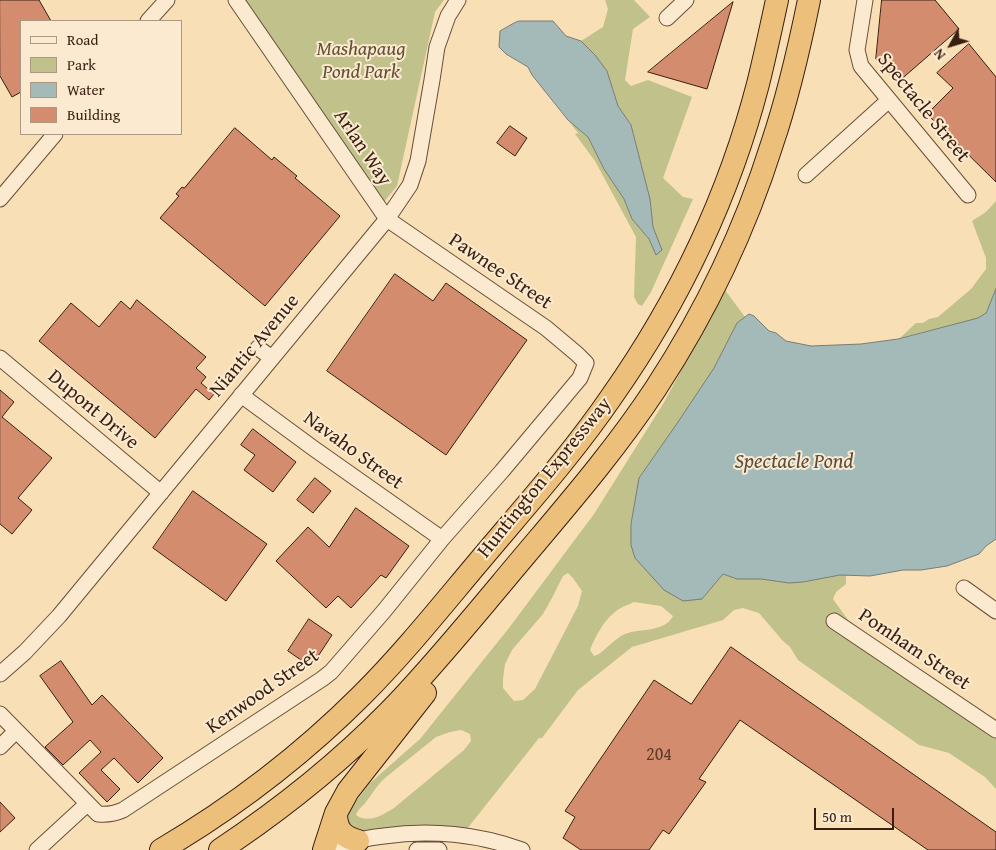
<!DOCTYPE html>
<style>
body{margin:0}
#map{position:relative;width:996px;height:850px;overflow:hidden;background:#f9dfb5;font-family:"Gentium Book Plus",serif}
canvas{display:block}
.legend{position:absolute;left:20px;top:20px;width:162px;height:115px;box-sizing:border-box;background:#fbeacf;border:1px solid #ad9983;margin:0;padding:6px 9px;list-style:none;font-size:15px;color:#391f10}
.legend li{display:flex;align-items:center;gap:10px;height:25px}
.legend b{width:25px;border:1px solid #ad9983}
.north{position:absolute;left:926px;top:20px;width:50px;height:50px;-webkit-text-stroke:4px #fbeacf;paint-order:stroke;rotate:231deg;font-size:14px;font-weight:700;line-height:20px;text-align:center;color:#391f10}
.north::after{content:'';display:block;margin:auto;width:18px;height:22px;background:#391f10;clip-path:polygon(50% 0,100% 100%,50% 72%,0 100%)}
.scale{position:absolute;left:814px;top:808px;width:80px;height:22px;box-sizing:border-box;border:2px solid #391f10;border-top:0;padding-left:6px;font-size:15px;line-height:18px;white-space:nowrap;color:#391f10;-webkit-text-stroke:4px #fbeacf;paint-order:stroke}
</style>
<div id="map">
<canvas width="996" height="850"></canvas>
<ul class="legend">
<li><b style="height:6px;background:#fbeacf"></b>Road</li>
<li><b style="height:14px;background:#c0c18b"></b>Park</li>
<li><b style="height:14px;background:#a3bab9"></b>Water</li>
<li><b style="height:14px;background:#d48c6f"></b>Building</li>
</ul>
<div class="north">N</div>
<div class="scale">50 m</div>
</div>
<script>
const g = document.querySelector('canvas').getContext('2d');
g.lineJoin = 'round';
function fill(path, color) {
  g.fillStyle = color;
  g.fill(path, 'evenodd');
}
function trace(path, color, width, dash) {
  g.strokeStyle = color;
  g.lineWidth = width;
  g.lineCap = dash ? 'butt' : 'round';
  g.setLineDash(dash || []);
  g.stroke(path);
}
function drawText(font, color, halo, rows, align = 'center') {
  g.font = font + ' "Gentium Book Plus",serif';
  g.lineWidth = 4;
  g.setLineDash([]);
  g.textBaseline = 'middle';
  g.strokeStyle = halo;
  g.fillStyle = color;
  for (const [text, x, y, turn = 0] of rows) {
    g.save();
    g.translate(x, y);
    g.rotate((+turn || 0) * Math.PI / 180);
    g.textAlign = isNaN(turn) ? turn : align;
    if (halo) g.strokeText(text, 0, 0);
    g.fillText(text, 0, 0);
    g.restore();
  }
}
fill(new Path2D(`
 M243,0H444L435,12L397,186L383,203Z
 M605,0H634L650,17L633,29L625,80L631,86L648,80L692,97L663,178L683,197L693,199L651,292L642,306L638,304L634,297L636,237L595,161L575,134L578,133L568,120L588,137L604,169L624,199L632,219L649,239L656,254L661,250L653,227L650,199L631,125L618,106L607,71L592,53L581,41L603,27L608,9Z
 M996,201V289L986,313L978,318L900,338L916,323H923L929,319L938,317L971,289L986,269V258L972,221L986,212Z
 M725,290L745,317L737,323L714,368L678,422L639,478L631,524V545L702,599L723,574L737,579H761L789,583L803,582L840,575H846V584L836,592L833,599L848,620L996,726V789L985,777L949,753L919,745L798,660L790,647L782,640L759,613L743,608L734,610L723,620L632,647L578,690L542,738H539L459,839L337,832L351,808L369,784L420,739L509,628L594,514L663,404ZM568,573L573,578L582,591L578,606L535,689L523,700L514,701L503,688V679L505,664L512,650L543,614L552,598L563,576ZM634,602L661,606L673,616C664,634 636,627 621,636C613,641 606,649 599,654L594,656L590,650C595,637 604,620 615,612C620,607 628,605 634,602ZM461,730L470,734L471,741L464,750L394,808C383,815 368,824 356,815C358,809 362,807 366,802C373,793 377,785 385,778L436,737L450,732Z`), '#c0c18b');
const water = new Path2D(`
 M519,21H553L566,36L581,41L595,55L607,71L618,106L631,125L650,199L653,227L662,250L656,255L649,239L632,219L624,199L604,169L588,137L568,120L532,75L528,67L506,54L499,47L500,31L514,23Z
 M996,289V539L986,546L979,554L947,566L921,570H903L870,576L840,575L803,582L789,583L761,579H737L723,574L702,599L683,601L664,590L635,558L631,545V524L639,478L678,422L714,368L737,323L749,314L754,316L769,331L776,333L786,341L811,346L861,344L898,339L978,318L986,313Z`);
fill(water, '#a3bab9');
trace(water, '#797c75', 1);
const building = new Path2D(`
 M0,0H39L51,21H21V92L12,97L0,76Z
 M882,0H935L959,29L897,83L876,59Z
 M733,2L707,89L648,72Z
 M969,44L996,77V182L927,114L953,88L937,73Z
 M510,126L527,138L515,156L497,143Z
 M235,128L272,160L274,157L297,176L295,178L340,216L265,306L160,218L179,196L176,194L182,187L184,188Z
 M395,274L433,301L446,283L527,340L446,455L327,371Z
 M137,300L206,357L196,368L206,377L201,383L214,394L209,400L196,389L155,438L39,341L71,303L99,327L121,301L130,309Z
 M0,390L14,402L2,417L52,458L18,498L32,510L12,534L0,524Z
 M253,429L296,462L273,492L244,470L255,455L241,445Z
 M315,478L331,491L313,513L297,500Z
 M193,491L267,544L226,601L153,548Z
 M356,508L409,546L386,578L381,575L351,608L338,596L326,608L276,561L308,527L329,547Z
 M309,619L332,635L311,667L288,651Z
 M731,647L996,832V850H928L740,720L699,779L706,782L669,834L663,830L649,850H581L563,838L575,817L565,811L654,680L691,704Z
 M61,661L92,705L102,695L163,758L138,783L114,758L101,770L120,789L107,802L79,773L101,752L90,740L63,765L45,747L73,722L40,676Z
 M0,802L15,818L0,832Z`);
fill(building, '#d48c6f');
trace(building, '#391f10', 1);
const minor = new Path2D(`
 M865,0L857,50L861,66L968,195
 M667,18L686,0
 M148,21L167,0
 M806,175L889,100
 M0,199L55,134
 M258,348L272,358
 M0,358L161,493
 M241,395L313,448L442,539
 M964,588L996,611
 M834,621L996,730
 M0,674L25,652L59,616L387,219L410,185L418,161L432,80L437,47L448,16L458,0
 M0,714L98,814C108,815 114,814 123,810L322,679L331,672L384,611L442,539L502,471L580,378L586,363L577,354L546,328L387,219L236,0
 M0,747L16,731
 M37,850L87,804
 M340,850C346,847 352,843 358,841C366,838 376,837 384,836C430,829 479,834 522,850
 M417,850H439`);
const highway = new Path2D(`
 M336,813C336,830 343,837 358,841
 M161,850C234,807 302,755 362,695C403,654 439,609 476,565C522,510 571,456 612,396C678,302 729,196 758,84C765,56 771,28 777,0
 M220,850C280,810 338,764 389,712C428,672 464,628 501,584C554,520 610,458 656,388C705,313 745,230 772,144C788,97 799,49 809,0
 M324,850L336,813L348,791L425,693`);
trace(minor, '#694f39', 17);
trace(highway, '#391f10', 24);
trace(minor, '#fbeacf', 15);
trace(highway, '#ecc07a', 22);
drawText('18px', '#603a28', null, [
 ["204",659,755]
]);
drawText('italic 20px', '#625035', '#fbeacf', [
 ["Mashapaug",361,50],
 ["Pond Park",361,73]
]);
drawText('20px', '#391f10', '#fbeacf', [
 ["Spectacle Street",923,108,51],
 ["Arlan Way",362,148,56],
 ["Pawnee Street",500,272,34],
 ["Niantic Avenue",255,346,-50],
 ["Dupont Drive",93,410,40],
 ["Navaho Street",353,451,36],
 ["Huntington Expressway",545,478,-51],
 ["Pomham Street",914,650,34],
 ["Kenwood Street",263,692,-35]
]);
drawText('italic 21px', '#594e43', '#fbeacf', [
 ["Spectacle Pond",794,463]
]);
</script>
